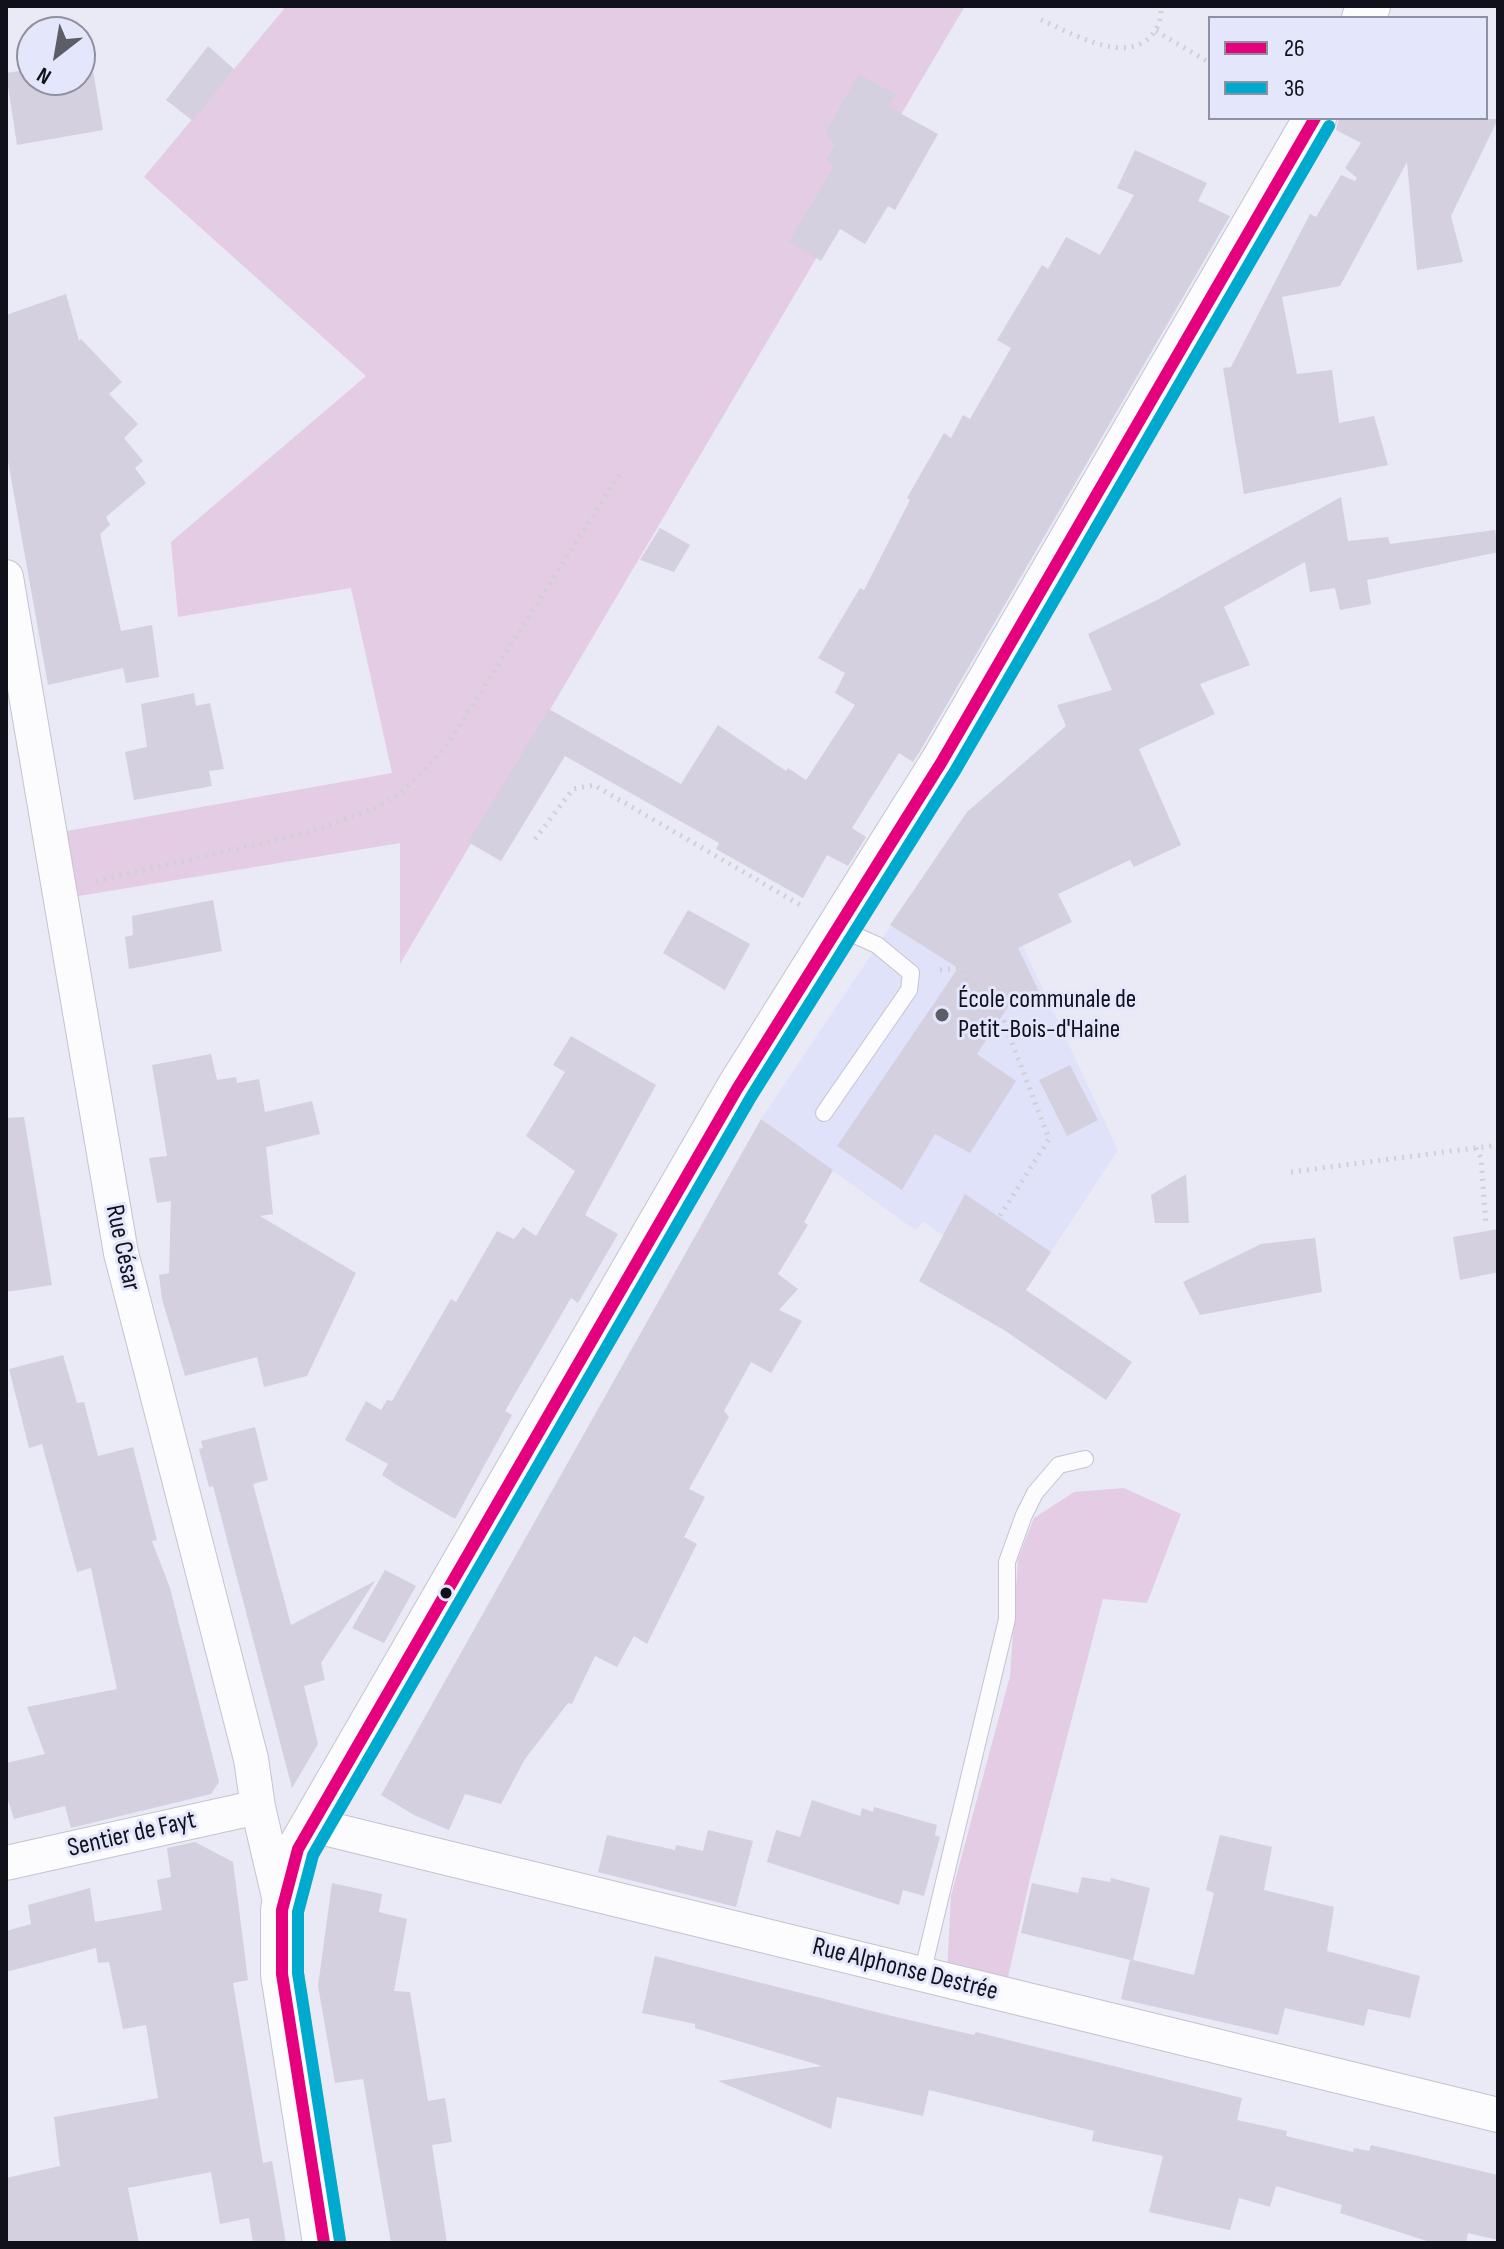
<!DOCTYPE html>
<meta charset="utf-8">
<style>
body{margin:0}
#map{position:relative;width:1504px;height:2249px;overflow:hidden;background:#e9eaf6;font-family:"Sofia Sans Condensed",sans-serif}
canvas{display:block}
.frame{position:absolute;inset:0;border:8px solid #10111a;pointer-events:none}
.legend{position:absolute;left:1208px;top:16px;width:280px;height:104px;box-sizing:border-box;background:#e4e6fb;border:2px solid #8f91a1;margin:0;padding:10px 14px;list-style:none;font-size:24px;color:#10111a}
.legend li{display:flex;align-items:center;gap:16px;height:40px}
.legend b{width:40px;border:2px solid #8f91a1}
.north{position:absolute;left:16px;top:16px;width:80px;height:80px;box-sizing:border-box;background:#e4e6fb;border:2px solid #8f91a1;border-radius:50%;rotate:211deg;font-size:22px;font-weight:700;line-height:32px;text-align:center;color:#10111a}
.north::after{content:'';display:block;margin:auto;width:28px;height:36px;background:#5c5d67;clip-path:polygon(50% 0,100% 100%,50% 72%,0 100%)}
</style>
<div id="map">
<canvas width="1504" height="2249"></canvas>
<div class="frame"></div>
<ul class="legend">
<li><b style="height:10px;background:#e5007d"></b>26</li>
<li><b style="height:10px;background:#00a9ce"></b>36</li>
</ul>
<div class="north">N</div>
</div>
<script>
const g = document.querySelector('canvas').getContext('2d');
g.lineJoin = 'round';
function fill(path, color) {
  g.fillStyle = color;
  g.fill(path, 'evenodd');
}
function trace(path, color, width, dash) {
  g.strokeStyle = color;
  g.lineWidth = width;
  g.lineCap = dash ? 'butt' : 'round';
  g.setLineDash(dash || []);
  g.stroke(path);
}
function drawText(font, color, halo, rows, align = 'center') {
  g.font = font + ' "Sofia Sans Condensed",sans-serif';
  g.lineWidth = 6;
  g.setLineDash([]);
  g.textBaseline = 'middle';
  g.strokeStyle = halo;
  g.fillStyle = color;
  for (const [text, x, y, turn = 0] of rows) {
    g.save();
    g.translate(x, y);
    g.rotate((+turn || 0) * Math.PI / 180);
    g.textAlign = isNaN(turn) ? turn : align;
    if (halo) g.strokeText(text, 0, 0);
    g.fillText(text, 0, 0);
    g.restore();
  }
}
fill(new Path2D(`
 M963,818L1118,1150L1026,1290L923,1222L915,1230L761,1119Z`), '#e0e2fa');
fill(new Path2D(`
 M282,6H965L400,964V843L61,899L50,834L392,773L351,588L178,617L171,542L366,376L144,177L284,9Z
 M1124,1488L1181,1514L1147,1603L1103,1599L1030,1879L1006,1986L947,1972L951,1896L1010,1676L1018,1558L1034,1518L1074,1492Z`), '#e4cde4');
fill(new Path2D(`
 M208,46L234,69L193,121L166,100Z
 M91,59L103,130L17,145L6,73L32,69V80H80V61Z
 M859,74L896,95L889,107L938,134L895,210L888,206L865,244L840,229L821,261L789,242L834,166L825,161L835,145L825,133Z
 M1339,118L1498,119L1451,216L1463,262L1417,270L1407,162L1340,286L1282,297L1297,374L1332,370L1339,423L1374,416L1388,465L1244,494L1223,368L1231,367L1310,214L1316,217L1341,175L1355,181L1357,178L1345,168L1361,143L1336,130Z
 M1135,150L1207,183L1198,201L1230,216L920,751L913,762L899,753L852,828L866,837L848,866L827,855L803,898L716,849L719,843L565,756L501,861L468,842L549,709L681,784L718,725L786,771L788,768L806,780L855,705L835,693L845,673L818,658L860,588L864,590L910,500L907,498L944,433L951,438L963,415L970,419L1011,348L997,340L1042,265L1048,269L1066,237L1100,255L1134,195L1117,188Z
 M66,294L79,341L81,339L122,382L109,394L138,424L124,438L143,461L135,468L146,483L106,517L110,525L100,534L121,631L152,625L159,677L126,683L123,668L48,685L6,450V315Z
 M1341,497L1348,541L1388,537L1390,544L1495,530L1498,552L1367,580L1371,604L1340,610L1335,588L1310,592L1305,562L1224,607L1250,665L1200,684L1215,714L1139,749L1181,845L1134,867L1130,860L1058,894L1072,922L1018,948L1039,992L1008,1007L977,1054L1016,1081L970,1153L935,1134L902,1190L837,1146L958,968L890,925L967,812L1066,726L1057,705L1112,690L1088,634L1155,601Z
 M660,528L690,545L674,572L640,560Z
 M194,693L196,706L210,703L224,769L209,771L212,786L134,800L125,752L147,747L141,704Z
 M213,900L222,951L129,969L125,937L133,935L132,916Z
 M688,910L750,944L725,990L663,953Z
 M571,1036L656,1085L585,1215L618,1234L578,1303L571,1298L505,1411L512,1415L455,1519L395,1484L382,1475L388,1464L345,1440L366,1401L381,1410L387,1400L392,1401L451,1299L456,1302L497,1231L514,1239L523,1227L536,1236L575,1171L526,1136L565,1072L553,1065Z
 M211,1054L217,1080L236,1077L237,1083L259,1079L265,1112L312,1101L320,1134L266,1147L273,1214L260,1216L356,1273L307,1376L264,1387L257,1357L185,1376L162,1299L159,1275L169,1273L171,1201L157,1203L149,1158L167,1156L152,1065Z
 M1070,1065L1098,1120L1067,1136L1039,1080Z
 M24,1117L52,1285L6,1292V1118Z
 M761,1119L833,1170L804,1222L808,1225L778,1274L798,1289L779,1310L802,1321L771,1373L751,1362L724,1411L729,1417L689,1489L705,1497L684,1537L697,1544L647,1644L634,1636L617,1667L595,1656L572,1704L568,1703L525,1759L501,1804L465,1794L449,1830L414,1815L381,1795Z
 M1186,1174L1189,1223H1155L1151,1195Z
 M965,1194L1051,1252L1026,1290L1132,1362L1106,1400L1004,1330L919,1281Z
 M1498,1229V1272L1460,1280L1453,1237Z
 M1315,1238L1322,1292L1200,1315L1183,1282L1261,1244Z
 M63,1355L77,1403L84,1402L98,1456L133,1447L157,1540L152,1541L170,1588L219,1782L211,1794L71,1828L65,1806L14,1819L6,1794V1763L45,1754L27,1707L117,1689L91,1568L77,1572L42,1444L29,1448L9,1369Z
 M255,1427L268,1480L253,1484L291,1625L375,1581L321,1663L325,1680L304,1686L318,1744L292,1788L213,1486L209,1487L199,1449L203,1448L201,1441Z
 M385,1570L416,1586L384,1643L352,1628Z
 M812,1800L860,1816L862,1808L873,1812L874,1807L937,1825L935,1835L940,1837L924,1896L903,1890L899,1905L767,1862L776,1830L800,1837Z
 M708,1830L753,1841L736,1907L598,1872L607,1835L675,1850L676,1845L703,1851Z
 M1220,1835L1272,1847L1264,1890L1334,1907L1327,1951L1420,1976L1410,2018L1368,2009L1364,2026L1285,2008L1278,2035L1121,1999L1130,1960L1021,1933L1032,1883L1078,1893L1082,1877L1110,1882L1111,1878L1150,1888L1133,1960L1194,1975L1214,1893L1206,1890Z
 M195,1842L233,1862L248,1980L233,1983L263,2163L272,2161L286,2243H253L249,2218L220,2224L211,2172L128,2188L139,2243H6V2178L60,2166L54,2117L158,2098L146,2025L123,2029L109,1962L98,1963L96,1948L6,1972V1931L31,1924L28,1905L90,1888L95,1922L162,1910L157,1880L171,1877L167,1848Z
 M332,1883L382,1894L379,1912L407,1919L394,1991L410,1992L428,2101L445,2098L452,2142L432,2145L447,2243H391L363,2079L335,2083L318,1986Z
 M655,1956L892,2016L974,2035L976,2032L1242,2098L1237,2120L1287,2131L1286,2136L1353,2152L1354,2148L1369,2151L1371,2145L1498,2175V2240L1468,2233L1466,2243H1433L1340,2213L1342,2205L1276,2186L1270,2207L1239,2198L1230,2230L1149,2212L1163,2156L1092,2141L1094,2131L929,2090L923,2116L837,2097L831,2129L718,2081L822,2066L695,2028V2024L642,2013Z`), '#d4d0df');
const service = new Path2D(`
 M824,1113L909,990L911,973L877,945L839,928
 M922,1974L1007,1619V1562L1024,1515L1035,1493L1059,1465L1085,1459`);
const minor = new Path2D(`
 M6,577L121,1253L251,1759L258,1807L282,1910
 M312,1825L1498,2115
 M6,1863L258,1807`);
const tertiary = new Path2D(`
 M1363,18L1369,6
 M324,2243L282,1974V1910L298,1849L737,1089L941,763L1315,118`);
trace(service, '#c3c4ce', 18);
trace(minor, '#c3c4ce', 36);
trace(tertiary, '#c3c4ce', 44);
trace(new Path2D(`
 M1041,20C1070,32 1125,66 1152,35C1159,26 1162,18 1161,6
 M1156,31L1210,63
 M535,839L573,789L594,785L802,906
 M96,881L306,833L376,808L401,793L445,748L621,472
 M940,970L959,968L1003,1019L1049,1139L999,1217
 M1476,1148L1481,1158L1486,1225
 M1291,1172L1498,1145`), '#cfd0d3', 5, [2, 6]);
trace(service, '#fcfcfe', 16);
trace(minor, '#fcfcfe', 34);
trace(tertiary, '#fcfcfe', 42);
trace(new Path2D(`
 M324,2243L282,1974V1910L298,1849L737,1089L941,763L1315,118`), '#e5007d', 12);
trace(new Path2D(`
 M340,2241L298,1973V1912L313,1855L751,1097L955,771L1329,126`), '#00a9ce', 12);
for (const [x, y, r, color] of [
 [942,1015,8,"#5c5d67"],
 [446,1593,7,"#10111a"]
]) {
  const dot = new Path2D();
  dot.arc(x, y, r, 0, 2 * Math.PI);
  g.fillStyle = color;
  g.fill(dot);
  trace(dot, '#e4e6fb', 3);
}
drawText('26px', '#10111a', '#e4e6fb', [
 ["École communale de",958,1000],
 ["Petit-Bois-d'Haine",958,1030]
], 'left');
drawText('26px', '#10111a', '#e4e6fb', [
 ["Rue César",122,1248,78],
 ["Sentier de Fayt",132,1835,-13],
 ["Rue Alphonse Destrée",905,1970,14]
]);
</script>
